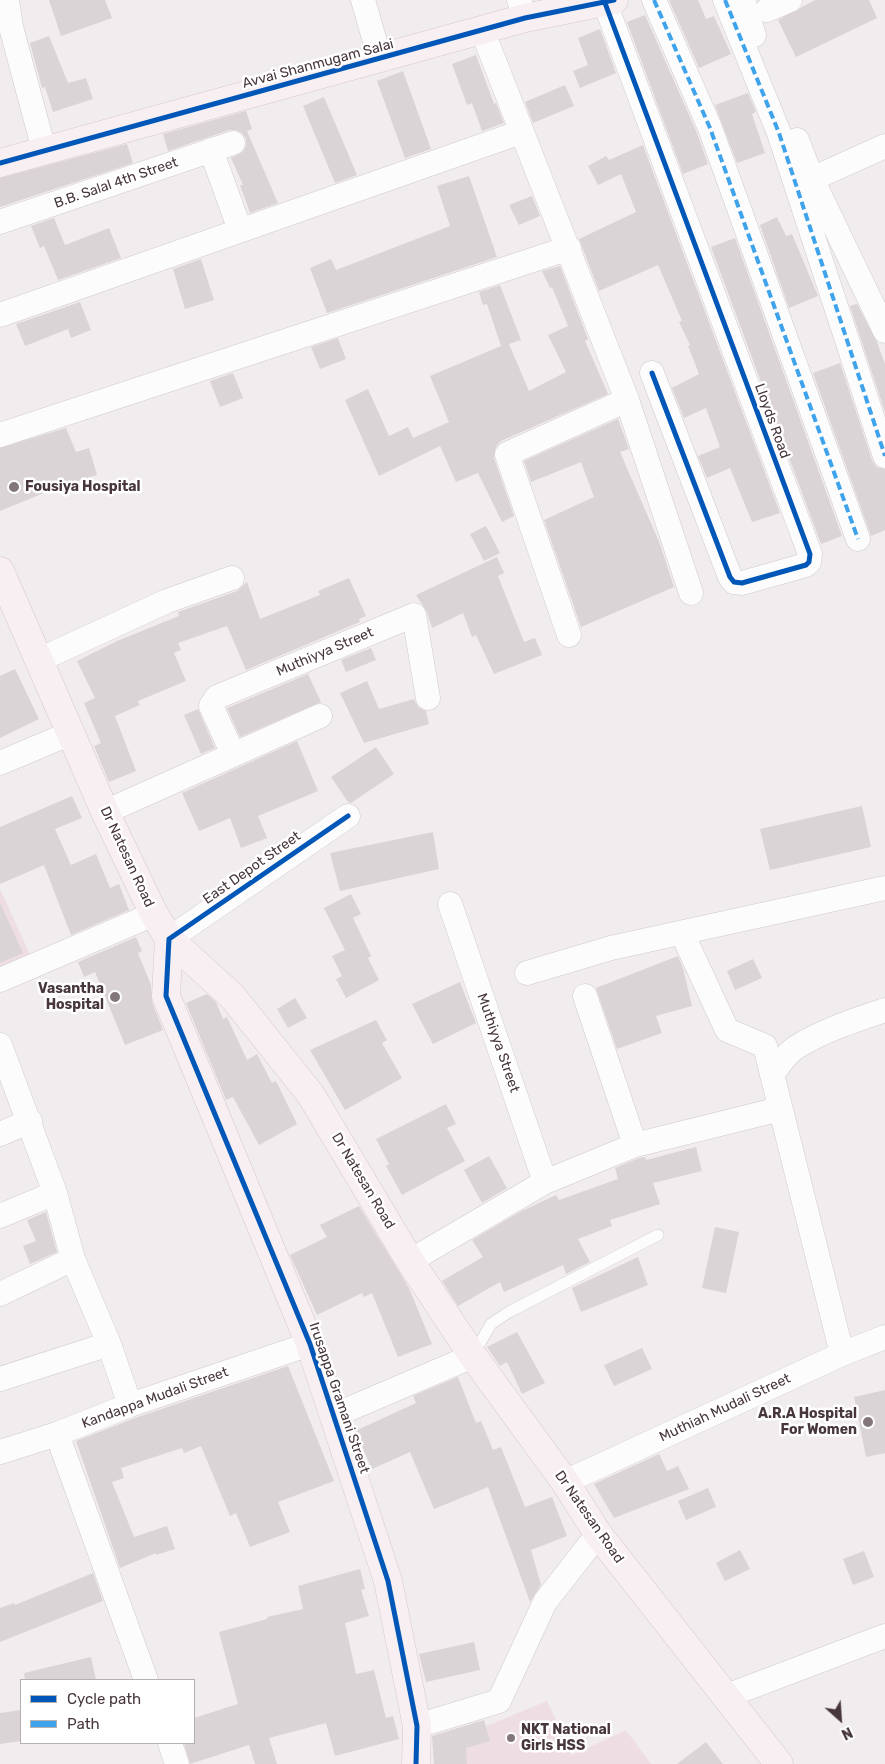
<!DOCTYPE html>
<style>
body{margin:0}
#map{position:relative;width:885px;height:1764px;overflow:hidden;background:#f1eced;font-family:Rubik,sans-serif}
canvas{display:block}
.legend{position:absolute;left:20px;top:1679px;width:175px;height:65px;box-sizing:border-box;background:#fff;border:1px solid #b5afb1;margin:0;padding:6px 9px;list-style:none;font-size:15px;color:#47373d}
.legend li{display:flex;align-items:center;gap:10px;height:25px}
.legend b{width:25px;border:1px solid #b5afb1}
.north{position:absolute;left:815px;top:1694px;width:50px;height:50px;-webkit-text-stroke:4px #fff;paint-order:stroke;rotate:154deg;font-size:14px;font-weight:700;line-height:20px;text-align:center;color:#47373d}
.north::after{content:'';display:block;margin:auto;width:18px;height:22px;background:#47373d;clip-path:polygon(50% 0,100% 100%,50% 72%,0 100%)}
</style>
<div id="map">
<canvas width="885" height="1764"></canvas>
<ul class="legend">
<li><b style="height:6px;background:#0057b8"></b>Cycle path</li>
<li><b style="height:6px;background:#3fa3ec"></b>Path</li>
</ul>
<div class="north">N</div>
</div>
<script>
const g = document.querySelector('canvas').getContext('2d');
g.lineJoin = 'round';
function fill(path, color) {
  g.fillStyle = color;
  g.fill(path, 'evenodd');
}
function trace(path, color, width, dash) {
  g.strokeStyle = color;
  g.lineWidth = width;
  g.lineCap = dash ? 'butt' : 'round';
  g.setLineDash(dash || []);
  g.stroke(path);
}
function drawText(font, color, halo, rows, align = 'center') {
  g.font = font + ' Rubik,sans-serif';
  g.lineWidth = 5;
  g.setLineDash([]);
  g.textBaseline = 'middle';
  g.strokeStyle = halo;
  g.fillStyle = color;
  for (const [text, x, y, turn = 0] of rows) {
    g.save();
    g.translate(x, y);
    g.rotate((+turn || 0) * Math.PI / 180);
    g.textAlign = isNaN(turn) ? turn : align;
    if (halo) g.strokeText(text, 0, 0);
    g.fillText(text, 0, 0);
    g.restore();
  }
}
fill(new Path2D(`
 M0,889L33,961L0,974Z
 M547,1701L572,1755L626,1730L651,1764H438V1746Z`), '#eedee3');
fill(new Path2D(`
 M49,0H105L112,18L61,36Z
 M669,0H698L706,19L714,16L731,54L699,68Z
 M815,0H869L877,18L796,57L778,20Z
 M645,15L697,133L708,164L683,174L627,22Z
 M600,29L616,73L580,88L573,71L588,65L578,38Z
 M49,36L68,83L86,78L93,99L53,112L45,87L42,88L30,43Z
 M476,55L494,104L496,103L504,123L482,131L472,103L467,105L452,64Z
 M403,71L431,149L405,158L377,81Z
 M565,85L574,106L533,123L525,102Z
 M748,93L756,112L752,114L765,153L737,163L715,105Z
 M324,97L357,175L335,183L303,106Z
 M246,111L252,129L247,131L278,203L250,213L240,185H243L231,158L243,152L246,146V139L242,133L236,130H229L168,151L163,134Z
 M127,144L133,163L0,207V178Z
 M643,145L780,513L752,522L730,468L707,478L698,456L720,447L706,408L684,418L672,388L699,374L688,346L690,345L679,322L682,321L658,265L599,291L579,239L636,212L621,174L598,185L588,166L606,156L609,160Z
 M469,176L497,257L327,313L310,268L331,259L336,270L450,226L437,186Z
 M532,196L540,216L519,225L509,205Z
 M777,217L786,236L792,234L818,296L789,308L760,225Z
 M54,218L65,245L109,228L121,258L58,280L44,246L40,248L31,226Z
 M735,238L842,536L821,544L711,247Z
 M201,259L214,300L185,309L173,269Z
 M560,266L588,339L585,341L608,394L501,441L496,446L494,458L514,516L502,522L478,473L456,482L440,446L379,476L345,400L368,389L389,436L408,427L413,438L449,422L430,376L501,346L487,304L483,305L479,292L500,285L521,340L509,344L529,391L566,372L548,335L568,326L552,287L550,288L542,271Z
 M80,302L91,330L71,338L68,329L25,346L16,324Z
 M857,304L877,342L885,364V412L850,306Z
 M338,338L346,359L320,369L311,347Z
 M840,363L872,460L876,467L885,469V530L871,536L813,373Z
 M233,373L243,398L220,407L210,381Z
 M618,419L629,449L620,452L660,544L674,587L581,627L544,520L594,497L581,462L531,482L524,461Z
 M66,428L76,452L89,448L97,475L56,488L0,511V448Z
 M486,526L500,553L484,561L470,534Z
 M497,557L504,573L498,576L524,642L535,638L542,655L494,674L476,635L472,637L463,613L432,628L427,612L416,595Z
 M349,578L366,616L359,619L360,622L246,670L227,626L178,643L181,650L174,653L186,681L138,701L140,705L115,716L136,771L109,782L94,746L101,743L84,703L95,698L77,661L117,641L179,616L178,612L237,591L247,582L260,619L320,595L318,591Z
 M371,648L376,660L346,672L341,660Z
 M15,669L39,719L0,738V676Z
 M308,674L321,702L240,737L227,708Z
 M367,681L379,709L414,699L418,707L426,711L429,724L364,743L340,693Z
 M198,709L215,748L201,754L184,715Z
 M297,741L318,791L258,816L267,838L241,848L230,818L199,831L182,793Z
 M376,747L394,774L351,803L348,802L331,777Z
 M72,796L82,818L55,829L71,865L96,854L110,888L119,884L129,910L71,935L44,865L0,884V827Z
 M862,806L871,847L770,870L760,829Z
 M433,832L439,869L340,891L330,853Z
 M351,894L361,914L353,918L371,956L368,958L379,980L346,998L336,979L342,976L332,956L345,950L324,908Z
 M0,903L23,953L0,963Z
 M136,937L142,951L138,953L151,985L152,1002L163,1030L125,1045L95,972L84,977L78,962Z
 M678,956L683,968L692,1006L656,1016L662,1033L617,1049L596,988Z
 M753,959L762,978L735,990L727,971Z
 M460,982L476,1023L433,1044L412,1004Z
 M207,994L216,1002L223,1019L227,1017L247,1060L257,1054L272,1083L276,1081L297,1124L259,1145L233,1097L226,1100L186,1003Z
 M295,998L307,1018L288,1028L277,1009Z
 M376,1020L387,1040L382,1043L402,1078L345,1110L310,1050Z
 M446,1104L456,1124L447,1128L465,1161L402,1195L386,1166L389,1164L376,1139Z
 M696,1147L702,1171L653,1183L660,1204L610,1220L612,1226L578,1239L590,1262L566,1274L563,1265L504,1292L500,1282L458,1306L442,1281L483,1257L472,1240L520,1212L556,1195L559,1200L618,1179L615,1168L639,1158L645,1157L646,1160Z
 M489,1156L507,1188L482,1203L464,1170Z
 M359,1206L409,1288L432,1344L398,1357L372,1293L364,1297L362,1293L317,1315L290,1255L327,1237L320,1225Z
 M46,1212L57,1252L30,1264L23,1246L36,1241L27,1220Z
 M715,1227L739,1232L726,1293L702,1288Z
 M638,1257L648,1285L581,1312L572,1288Z
 M517,1332L545,1383L522,1394L507,1362L500,1366L487,1347Z
 M642,1348L652,1369L614,1386L604,1365Z
 M288,1366L334,1481L278,1502L290,1532L250,1547L236,1513L230,1516L201,1446L184,1453L182,1448L121,1468L124,1478L112,1482L134,1537L167,1526L175,1549L156,1555V1553L120,1568L76,1441L135,1418Z
 M458,1377L476,1423L481,1421L493,1450L501,1447L525,1507L552,1497L567,1536L531,1550L541,1585L530,1602L488,1487L434,1509L410,1452L372,1469L355,1431L416,1403L413,1396Z
 M885,1390V1453L866,1457L854,1397Z
 M659,1454L667,1471L678,1466L689,1489L614,1518L594,1484Z
 M708,1488L716,1507L686,1520L678,1501Z
 M740,1550L750,1569L725,1581L716,1563Z
 M864,1551L874,1577L853,1585L843,1559Z
 M360,1569L365,1589L361,1590L369,1616L345,1623L356,1674L374,1670L386,1718L393,1716L399,1739L335,1756L326,1723L269,1738L277,1764H255L249,1745L190,1764L184,1743H194V1718L238,1704L219,1632L267,1619V1617L303,1609L298,1586Z
 M93,1573L103,1601L0,1642V1608L14,1603L15,1605Z
 M474,1642L480,1670L426,1682L419,1654Z
 M91,1657L96,1680H25L24,1673Z
 M21,1710V1741L0,1744V1713Z
 M484,1720L490,1741L466,1748L467,1764H434L432,1736Z
 M706,1742L723,1764H677Z`), '#dbd4d6');
const lane = new Path2D(`
 M473,1355L491,1324L509,1312L658,1235`);
const street = new Path2D(`
 M7,0L11,27L44,150
 M363,0L380,59
 M519,0L525,18
 M654,0L710,128L858,539
 M725,0L779,133L885,456
 M743,0L754,35
 M605,3L810,554L809,562L806,565L742,583L734,582L730,577L652,373
 M767,10L790,0
 M482,30L627,400L691,593
 M797,140L812,179L885,331
 M211,150L240,230
 M812,179L885,146
 M0,222L233,143
 M0,315L521,132
 M0,435L569,248
 M569,635L507,454L627,400
 M39,660L167,601L232,578
 M233,754L211,706L217,697L414,615L428,698
 M0,763L71,733
 M105,812L320,716
 M450,904L545,1182
 M682,933L727,1030L765,1046L842,1354
 M169,939L348,816
 M527,973L611,948L885,888
 M0,980L154,914
 M0,1045L55,1193L73,1259L109,1344L130,1405
 M772,1075C779,1065 785,1055 795,1048C821,1031 855,1020 885,1010
 M0,1134L30,1121
 M635,1145L780,1109
 M0,1216L55,1193
 M410,1261L545,1182L635,1145L585,996
 M0,1294L73,1259
 M0,1379L109,1344
 M335,1415L473,1356
 M57,1434L146,1680
 M0,1452L57,1434L130,1405L310,1344
 M565,1482L842,1354L885,1337
 M724,1697L885,1636
 M417,1726L499,1701L545,1602L598,1534
 M170,1743L177,1764`);
const secondary = new Path2D(`
 M0,163L525,18L614,0
 M0,571L105,812L154,914L169,939L232,996L311,1095L410,1261L473,1356L565,1482L598,1534L779,1764
 M169,939L166,996L310,1344L388,1581L417,1726L416,1764`);
trace(lane, '#cfc9cb', 12);
trace(street, '#cfc9cb', 25);
trace(secondary, '#d5c7cb', 29);
trace(lane, '#fdfcfc', 11);
trace(street, '#fdfcfc', 24);
trace(secondary, '#f7eff1', 28);
trace(new Path2D(`
 M654,0L710,128L858,539
 M725,0L779,133L885,456`), '#3fa3ec', 4, [8, 4]);
trace(new Path2D(`
 M605,3L810,554L809,562L806,565L742,583L734,582L730,577L652,373
 M0,163L525,18L614,0
 M348,816L169,939L166,996L310,1344L388,1581L417,1726L416,1764`), '#0057b8', 5);
for (const [x, y, r, color] of [
 [14,487,6,"#82767b"],
 [115,997,6,"#82767b"],
 [868,1422,6,"#82767b"],
 [511,1738,5,"#82767b"]
]) {
  const dot = new Path2D();
  dot.arc(x, y, r, 0, 2 * Math.PI);
  g.fillStyle = color;
  g.fill(dot);
  trace(dot, '#fff', 2);
}
drawText('14px', '#47373d', '#fff', [
 ["Avvai Shanmugam Salai",318,64,-15],
 ["B.B. Salal 4th Street",116,183,-19],
 ["Lloyds Road",772,421,70],
 ["Muthiyya Street",325,652,-23],
 ["Dr Natesan Road",127,857,65],
 ["East Depot Street",252,868,-35],
 ["Muthiyya Street",498,1043,71],
 ["Dr Natesan Road",363,1181,59],
 ["Kandappa Mudali Street",155,1398,-20],
 ["Irusappa Gramani Street",339,1398,71],
 ["Muthiah Mudali Street",725,1408,-25],
 ["Dr Natesan Road",589,1517,55]
]);
drawText('bold 14px', '#47373d', '#fff', [
 ["Fousiya Hospital",25,487],
 ["Vasantha",104,989,"right"],
 ["Hospital",104,1005,"right"],
 ["A.R.A Hospital",857,1414,"right"],
 ["For Women",857,1430,"right"],
 ["NKT National",521,1730],
 ["Girls HSS",521,1746]
], 'left');
</script>
